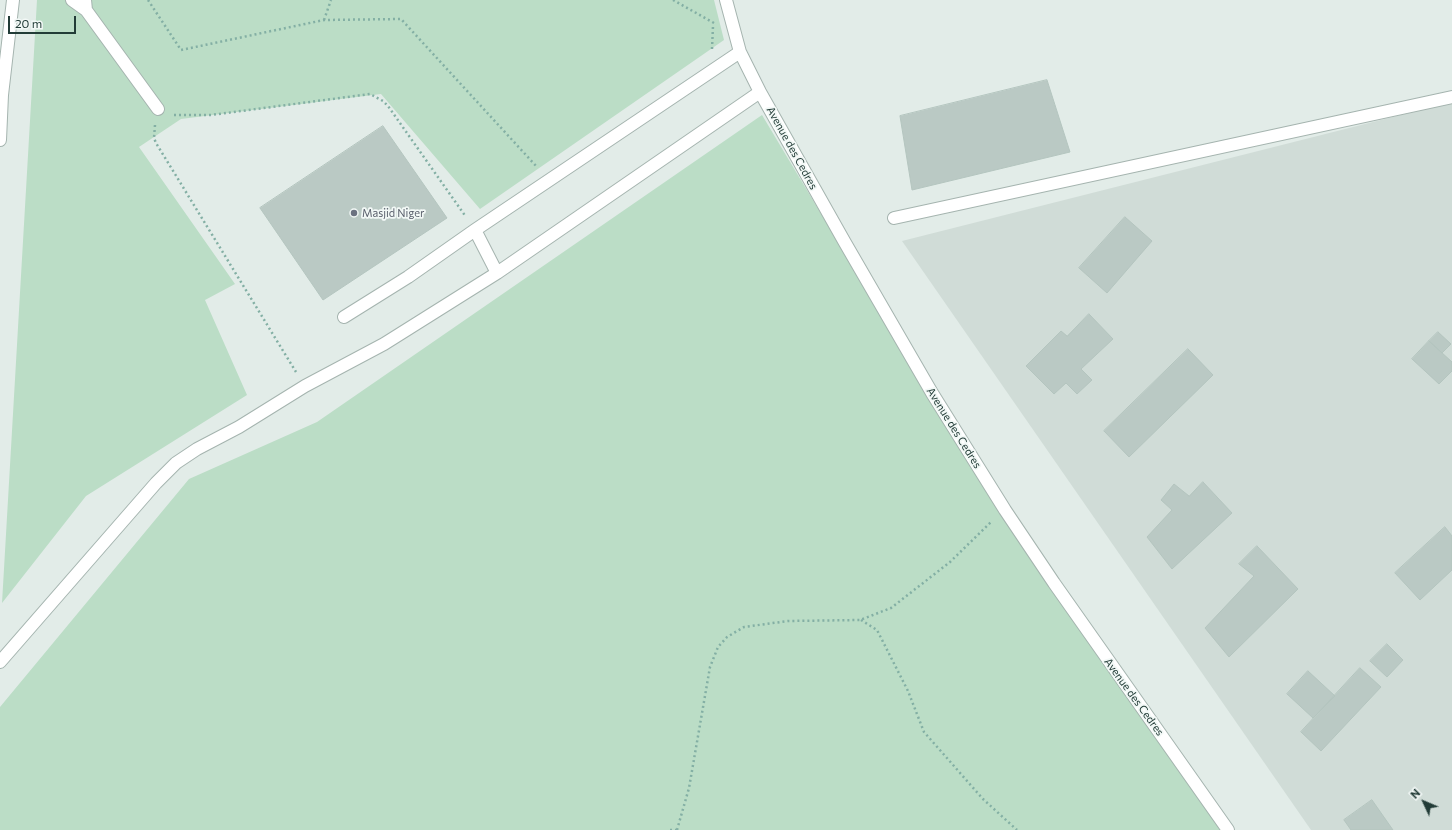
<!DOCTYPE html>
<style>
body{margin:0}
#map{position:relative;width:1452px;height:830px;overflow:hidden;background:#e2ece8;font-family:Commissioner,sans-serif}
canvas{display:block}
.north{position:absolute;left:1404px;top:782px;width:40px;height:40px;-webkit-text-stroke:3px #f2f8f6;paint-order:stroke;rotate:314deg;font-size:11px;font-weight:700;line-height:16px;text-align:center;color:#223c37}
.north::after{content:'';display:block;margin:auto;width:14px;height:18px;background:#223c37;clip-path:polygon(50% 0,100% 100%,50% 72%,0 100%)}
.scale{position:absolute;left:8px;top:16px;width:68px;height:18px;box-sizing:border-box;border:2px solid #223c37;border-top:0;padding-left:5px;font-size:12px;line-height:14px;white-space:nowrap;color:#223c37;-webkit-text-stroke:3px #f2f8f6;paint-order:stroke}
</style>
<div id="map">
<canvas width="1452" height="830"></canvas>
<div class="north">N</div>
<div class="scale">20 m</div>
</div>
<script>
const g = document.querySelector('canvas').getContext('2d');
g.lineJoin = 'round';
function fill(path, color) {
  g.fillStyle = color;
  g.fill(path, 'evenodd');
}
function trace(path, color, width, dash) {
  g.strokeStyle = color;
  g.lineWidth = width;
  g.lineCap = dash ? 'butt' : 'round';
  g.setLineDash(dash || []);
  g.stroke(path);
}
function drawText(font, color, halo, rows, align = 'center') {
  g.font = font + ' Commissioner,sans-serif';
  g.lineWidth = 3.5;
  g.setLineDash([]);
  g.textBaseline = 'middle';
  g.strokeStyle = halo;
  g.fillStyle = color;
  for (const [text, x, y, turn = 0] of rows) {
    g.save();
    g.translate(x, y);
    g.rotate((+turn || 0) * Math.PI / 180);
    g.textAlign = isNaN(turn) ? turn : align;
    if (halo) g.strokeText(text, 0, 0);
    g.fillText(text, 0, 0);
    g.restore();
  }
}
fill(new Path2D(`
 M1452,102V830H1311L902,241Z`), '#d0dcd7');
fill(new Path2D(`
 M37,0H714L724,40L480,209L381,94L181,119L139,147L235,284L205,300L247,395L86,496L2,603Z
 M762,115L997,508L1225,830H0V707L189,479L317,422Z`), '#bbddc6');
const building = new Path2D(`
 M1047,80L1070,152L912,190L900,116Z
 M383,126L447,218L323,300L260,208Z
 M1125,217L1152,241L1107,293L1079,268Z
 M1089,314L1113,339L1081,369L1092,380L1077,394L1066,383L1054,394L1026,366L1061,331L1067,336Z
 M1438,332L1451,344L1442,353L1429,341Z
 M1429,341L1452,362V371L1439,384L1412,359Z
 M1188,349L1213,375L1129,457L1104,431Z
 M1203,482L1232,513L1172,569L1147,537L1172,510L1161,500L1174,484L1189,496Z
 M1445,527L1452,536V570L1420,600L1395,573Z
 M1257,546L1298,589L1229,657L1205,628L1254,576L1239,564Z
 M1387,644L1403,660L1387,677L1370,661Z
 M1360,668L1381,687L1321,751L1301,732Z
 M1308,671L1335,696L1313,718L1287,694Z
 M1372,800L1393,830H1351L1344,820Z`);
fill(building, '#bac9c4');
trace(building, '#b4c5bf', 1);
const minor = new Path2D(`
 M72,0L86,10L85,0
 M726,0L740,52L760,92L844,241L932,393L1005,510L1054,583L1228,830
 M86,10L158,109
 M0,140L2,95L13,0
 M894,218L1452,97
 M475,230L497,273
 M344,317L408,277L475,230L740,52
 M0,662L156,483L176,463L197,449L239,427L305,386L384,344L497,273L760,92`);
trace(minor, '#a5b4af', 14);
trace(new Path2D(`
 M148,0L181,50L324,20L401,19L537,167
 M673,0L714,23
 M324,20L331,0
 M712,49L713,26
 M174,115H211L370,94L383,101L388,106L466,217
 M155,125L154,138L156,143L296,372
 M861,620L877,630L908,691L924,732L983,799L1017,830
 M670,830H679
 M677,830L689,788L710,667L718,647L727,637L744,627L788,621L860,620L891,608L950,562L991,522`), '#83afa4', 2.5, [2, 3]);
trace(minor, '#fff', 12);
for (const [x, y, r, color] of [
 [354,213,4,"#6b7280"]
]) {
  const dot = new Path2D();
  dot.arc(x, y, r, 0, 2 * Math.PI);
  g.fillStyle = color;
  g.fill(dot);
  trace(dot, '#f2f8f6', 1.5);
}
drawText('11px', '#223c37', '#f2f8f6', [
 ["Avenue des Cedres",792,148,61],
 ["Avenue des Cedres",954,428,58],
 ["Avenue des Cedres",1134,697,54]
]);
drawText('11px', '#5b616d', '#f2f8f6', [
 ["Masjid Niger",362,213]
], 'left');
</script>
